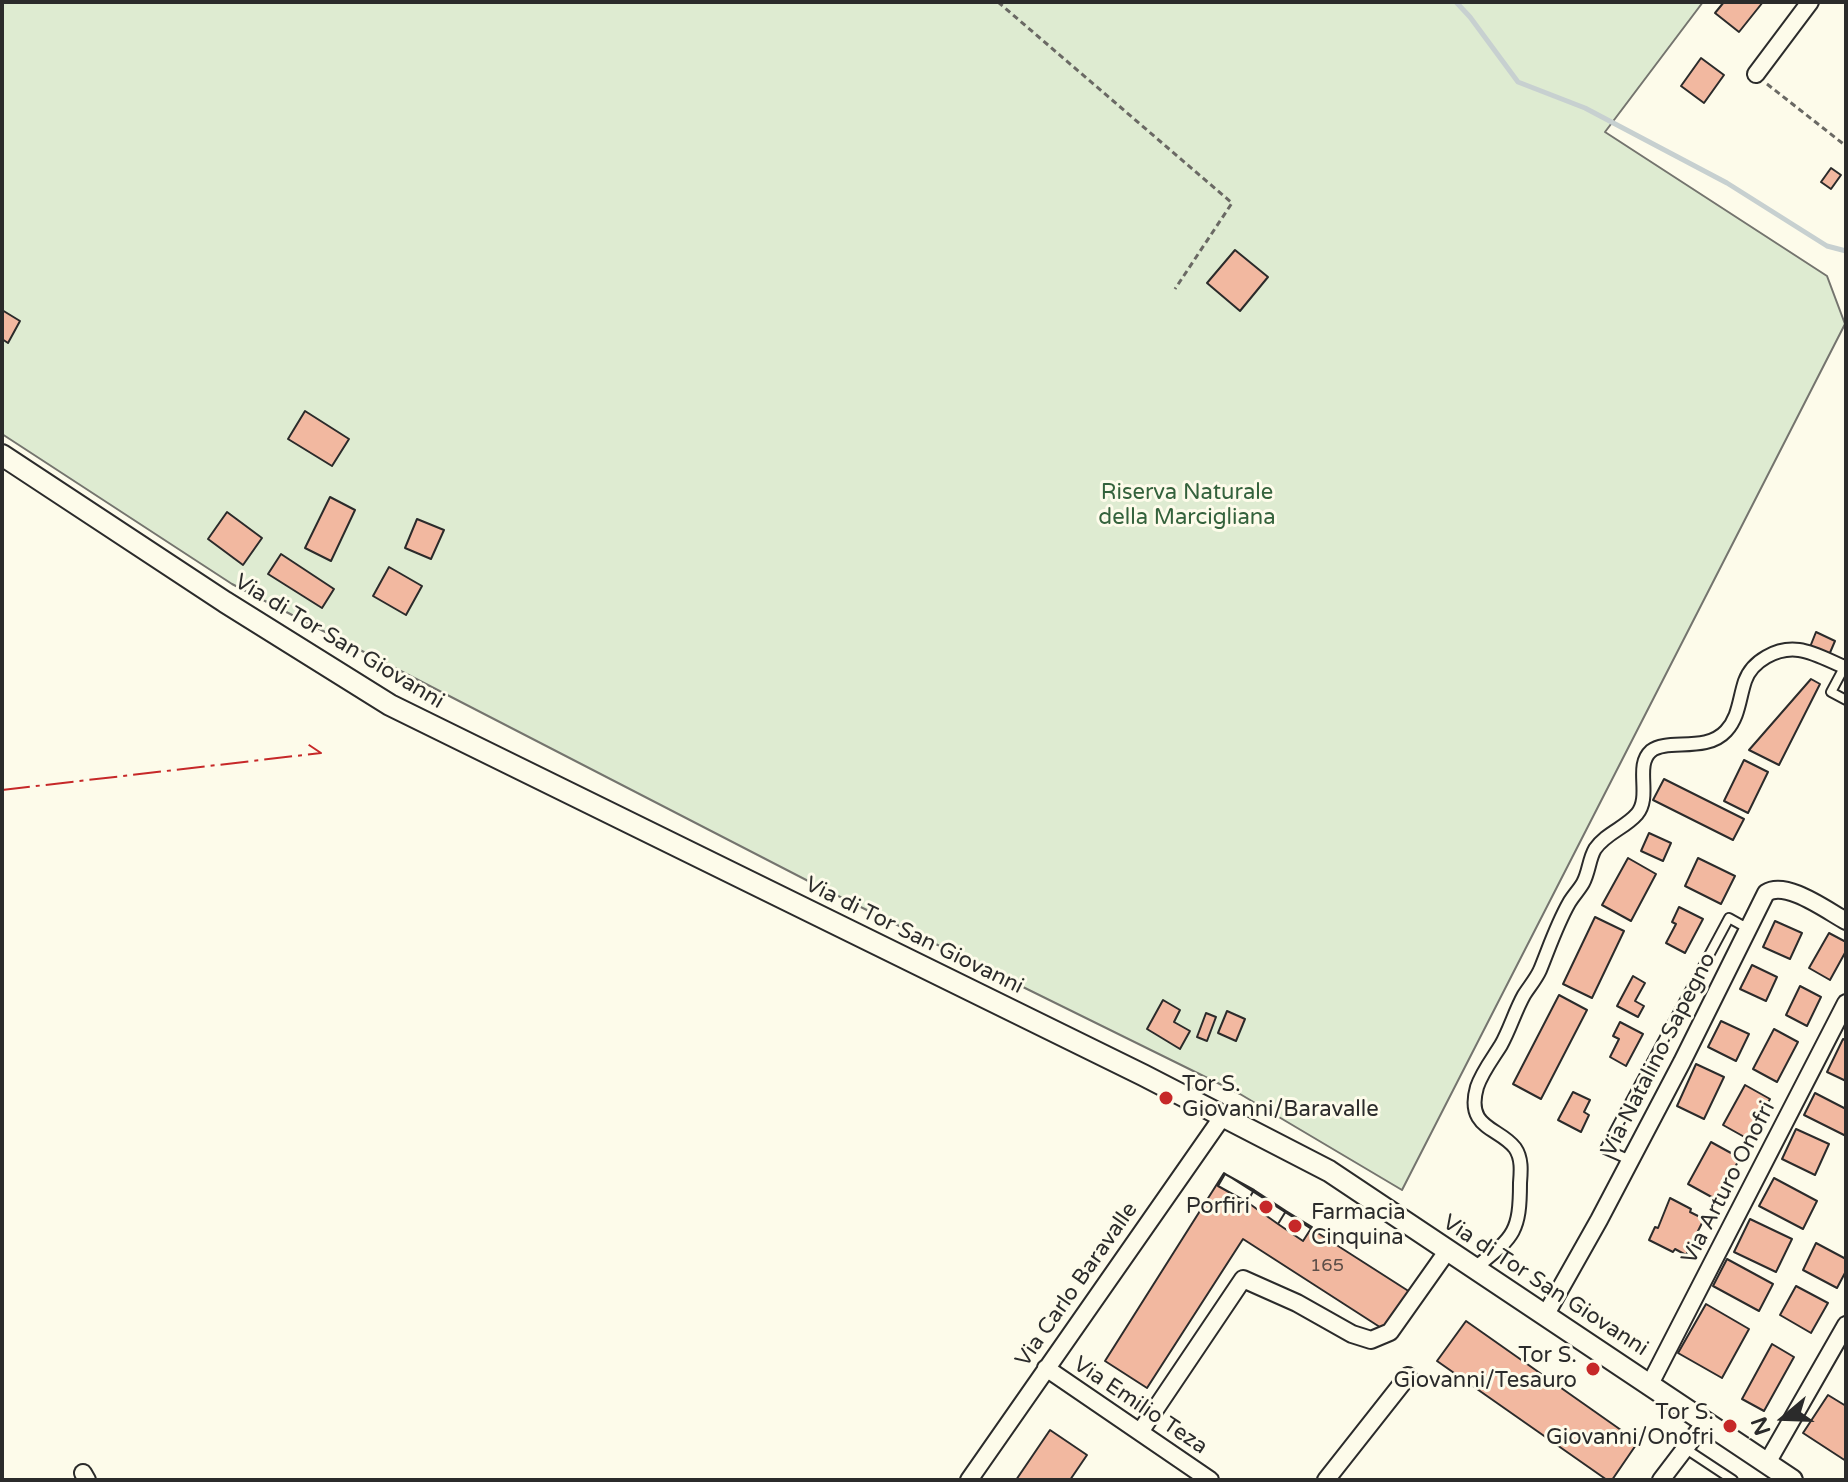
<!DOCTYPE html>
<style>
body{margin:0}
#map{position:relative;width:1848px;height:1482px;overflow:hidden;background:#fdfbea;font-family:"Varela Round",sans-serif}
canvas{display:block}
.frame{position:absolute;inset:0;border:4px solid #2b2b2b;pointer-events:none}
.north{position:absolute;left:1744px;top:1378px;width:80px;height:80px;-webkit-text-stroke:6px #fdfbea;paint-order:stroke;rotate:251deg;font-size:22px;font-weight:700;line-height:32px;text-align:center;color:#2b2b2b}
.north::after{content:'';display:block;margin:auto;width:28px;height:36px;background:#2b2b2b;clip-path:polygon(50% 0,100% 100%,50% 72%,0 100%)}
</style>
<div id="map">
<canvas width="1848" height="1482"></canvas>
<div class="frame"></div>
<div class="north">N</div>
</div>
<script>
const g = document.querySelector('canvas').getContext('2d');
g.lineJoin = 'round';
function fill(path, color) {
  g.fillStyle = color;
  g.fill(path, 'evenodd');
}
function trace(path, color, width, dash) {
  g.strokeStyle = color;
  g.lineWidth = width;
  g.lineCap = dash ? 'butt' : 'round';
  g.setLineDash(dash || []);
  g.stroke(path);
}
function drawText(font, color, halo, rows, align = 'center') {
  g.font = font + ' "Varela Round",sans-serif';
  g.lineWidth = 6;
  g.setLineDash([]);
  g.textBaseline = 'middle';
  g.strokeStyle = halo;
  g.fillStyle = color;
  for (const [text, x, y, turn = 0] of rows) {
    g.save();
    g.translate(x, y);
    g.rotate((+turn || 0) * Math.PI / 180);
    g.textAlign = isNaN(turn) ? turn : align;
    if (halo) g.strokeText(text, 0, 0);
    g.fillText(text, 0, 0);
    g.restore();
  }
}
const green = new Path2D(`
 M2,2H1703L1605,132L1827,276L1845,324L1402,1190L1240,1094L814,884L232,584L2,434Z`);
fill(green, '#deebd1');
trace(green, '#74746e', 2);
trace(new Path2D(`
 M1456,2L1470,17L1518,82L1585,108L1727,183L1827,246L1846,251`), '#c7d0d0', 5);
const building = new Path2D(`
 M1724,2H1763L1739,32L1715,13Z
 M1701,58L1724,75L1704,103L1681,86Z
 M1831,168L1841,175L1831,189L1821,182Z
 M1235,250L1268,277L1240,311L1207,283Z
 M2,310L20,321L8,343L2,339Z
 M305,411L349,439L332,466L288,439Z
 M330,497L355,510L331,561L305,548Z
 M227,512L262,538L243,565L208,539Z
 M417,519L444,530L431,559L405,548Z
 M281,554L334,589L322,608L268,574Z
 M389,567L422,586L406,615L373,596Z
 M1816,632L1835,641L1829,655L1810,647Z
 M1811,679L1820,684L1779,765L1749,750Z
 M1744,760L1768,772L1748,813L1724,801Z
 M1664,779L1744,819L1733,840L1653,800Z
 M1649,833L1671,843L1663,861L1641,851Z
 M1628,858L1656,874L1631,921L1602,905Z
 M1698,858L1735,876L1721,904L1685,886Z
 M1679,907L1703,919L1685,953L1666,943L1676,924L1672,922Z
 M1595,917L1624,931L1592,998L1563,984Z
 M1775,921L1802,933L1790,959L1763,947Z
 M1829,933L1846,942V951L1830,980L1809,968Z
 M1752,965L1777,977L1766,1001L1740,989Z
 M1633,976L1645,983L1635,1001L1644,1006L1638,1017L1617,1006Z
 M1800,986L1821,997L1807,1026L1786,1015Z
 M1559,995L1587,1010L1541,1099L1513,1084Z
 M1163,1000L1180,1010L1174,1022L1190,1031L1180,1049L1147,1029Z
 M1227,1011L1245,1019L1236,1041L1218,1033Z
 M1206,1013L1216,1017L1207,1041L1197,1037Z
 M1721,1021L1749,1034L1736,1061L1708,1047Z
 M1620,1022L1643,1034L1626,1066L1610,1057L1619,1039L1613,1036Z
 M1774,1029L1798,1042L1777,1082L1753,1069Z
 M1843,1039L1846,1040V1081L1827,1072Z
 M1696,1064L1724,1077L1704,1119L1677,1106Z
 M1745,1085L1770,1099L1748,1139L1723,1125Z
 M1573,1092L1590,1100L1584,1112L1589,1115L1581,1132L1558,1120Z
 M1815,1093L1846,1109V1136L1804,1115Z
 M1796,1129L1829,1144L1815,1175L1782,1159Z
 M1711,1142L1740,1158L1717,1200L1688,1184Z
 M1224,1173L1410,1292L1386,1331L1243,1239L1147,1388L1105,1361Z
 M1225,1174L1254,1190L1247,1202L1218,1186Z
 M1774,1178L1817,1201L1803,1229L1759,1206Z
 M1254,1190L1286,1211L1278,1224L1247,1202Z
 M1670,1198L1691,1209L1690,1212L1704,1219L1686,1255L1675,1249L1673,1252L1649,1240L1655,1227L1658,1228Z
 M1286,1211L1312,1227L1303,1241L1278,1224Z
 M1750,1219L1792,1239L1776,1272L1734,1252Z
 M1816,1243L1846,1259V1271L1837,1288L1803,1270Z
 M1727,1259L1773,1284L1759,1311L1713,1286Z
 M1796,1286L1828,1303L1811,1333L1780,1315Z
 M1706,1304L1749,1329L1722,1378L1678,1353Z
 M1466,1321L1638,1442L1612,1480H1607L1437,1361Z
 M1772,1344L1794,1357L1764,1411L1742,1399Z
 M1828,1395L1846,1406V1461L1803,1433Z
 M1050,1430L1087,1455L1070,1480H1016Z`);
fill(building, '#f2b8a0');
trace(building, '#2b2b2b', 2);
const service = new Path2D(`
 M1846,664L1831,692L1846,700
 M1630,1160L1605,1149L1729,918L1747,928
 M1686,1449L1733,1480`);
const pedestrian = new Path2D(`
 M1475,1268C1513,1237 1520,1234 1520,1183C1521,1171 1522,1158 1515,1148C1499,1127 1465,1129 1477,1087C1482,1072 1493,1058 1501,1045C1510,1029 1515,1011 1524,995C1529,987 1536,979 1540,970C1549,948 1557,924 1569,903C1573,896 1579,890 1583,883C1589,872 1589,859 1595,849C1606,833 1625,828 1637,814C1652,796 1634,766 1651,751C1667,738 1706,753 1726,731C1739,717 1739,699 1745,681C1752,661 1777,647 1799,650C1814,652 1830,661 1844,667`);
const minor = new Path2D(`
 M1756,74L1810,2
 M1546,1314L1599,1220L1682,1062L1766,893C1786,880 1826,910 1846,921
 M1046,1368L1210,1480
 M1650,1384L1846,1003
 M1140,1432L1243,1279L1297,1303L1352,1334L1371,1340L1390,1332L1448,1250
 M1767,1463L1846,1325
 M83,1473L87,1480
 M969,1480L1223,1116
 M1326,1480L1408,1376
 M1661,1480L1706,1421`);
const tertiary = new Path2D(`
 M2,455L225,602L390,705L1143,1075L1329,1171L1792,1480`);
trace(service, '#2b2b2b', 12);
trace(pedestrian, '#2b2b2b', 16);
trace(minor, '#2b2b2b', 20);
trace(tertiary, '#2b2b2b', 24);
trace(new Path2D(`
 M998,2L1232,203L1175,289
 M1767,84L1846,146`), '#6a6964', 3, [6, 4]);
trace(service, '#fdfbea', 8);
trace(pedestrian, '#fdfbea', 12);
trace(minor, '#fdfbea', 16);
trace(tertiary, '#fdfbea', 20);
trace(new Path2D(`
 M2,790L321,753L306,743`), '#c62828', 2, [28, 6, 4, 6]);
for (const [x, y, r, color] of [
 [1166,1098,8,"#c62828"],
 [1266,1207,8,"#c62828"],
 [1295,1226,8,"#c62828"],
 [1593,1369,8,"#c62828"],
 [1730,1426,8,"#c62828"]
]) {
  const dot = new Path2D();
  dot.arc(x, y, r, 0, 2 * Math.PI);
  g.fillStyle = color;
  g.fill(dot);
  trace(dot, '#fdfbea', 3);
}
drawText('18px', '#5d4e48', null, [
 ["165",1327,1266]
]);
drawText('22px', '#34623c', '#fdfbea', [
 ["Riserva Naturale",1187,493],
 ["della Marcigliana",1187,518]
]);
drawText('22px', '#2b2b2b', '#fdfbea', [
 ["Via di Tor San Giovanni",339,642,31],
 ["Via di Tor San Giovanni",914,936,26],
 ["Via Natalino Sapegno",1659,1055,-63],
 ["Via Arturo Onofri",1729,1183,-63],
 ["Via Carlo Baravalle",1077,1285,-55],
 ["Via di Tor San Giovanni",1545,1286,33],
 ["Via Emilio Teza",1140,1406,34]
]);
drawText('22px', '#2b2b2b', '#fdfbea', [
 ["Tor S.",1182,1085,"left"],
 ["Giovanni/Baravalle",1182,1110,"left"],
 ["Porfiri",1250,1207],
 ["Farmacia",1311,1213,"left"],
 ["Cinquina",1311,1238,"left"],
 ["Tor S.",1577,1356],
 ["Giovanni/Tesauro",1577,1381],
 ["Tor S.",1714,1413],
 ["Giovanni/Onofri",1714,1438]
], 'right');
</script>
